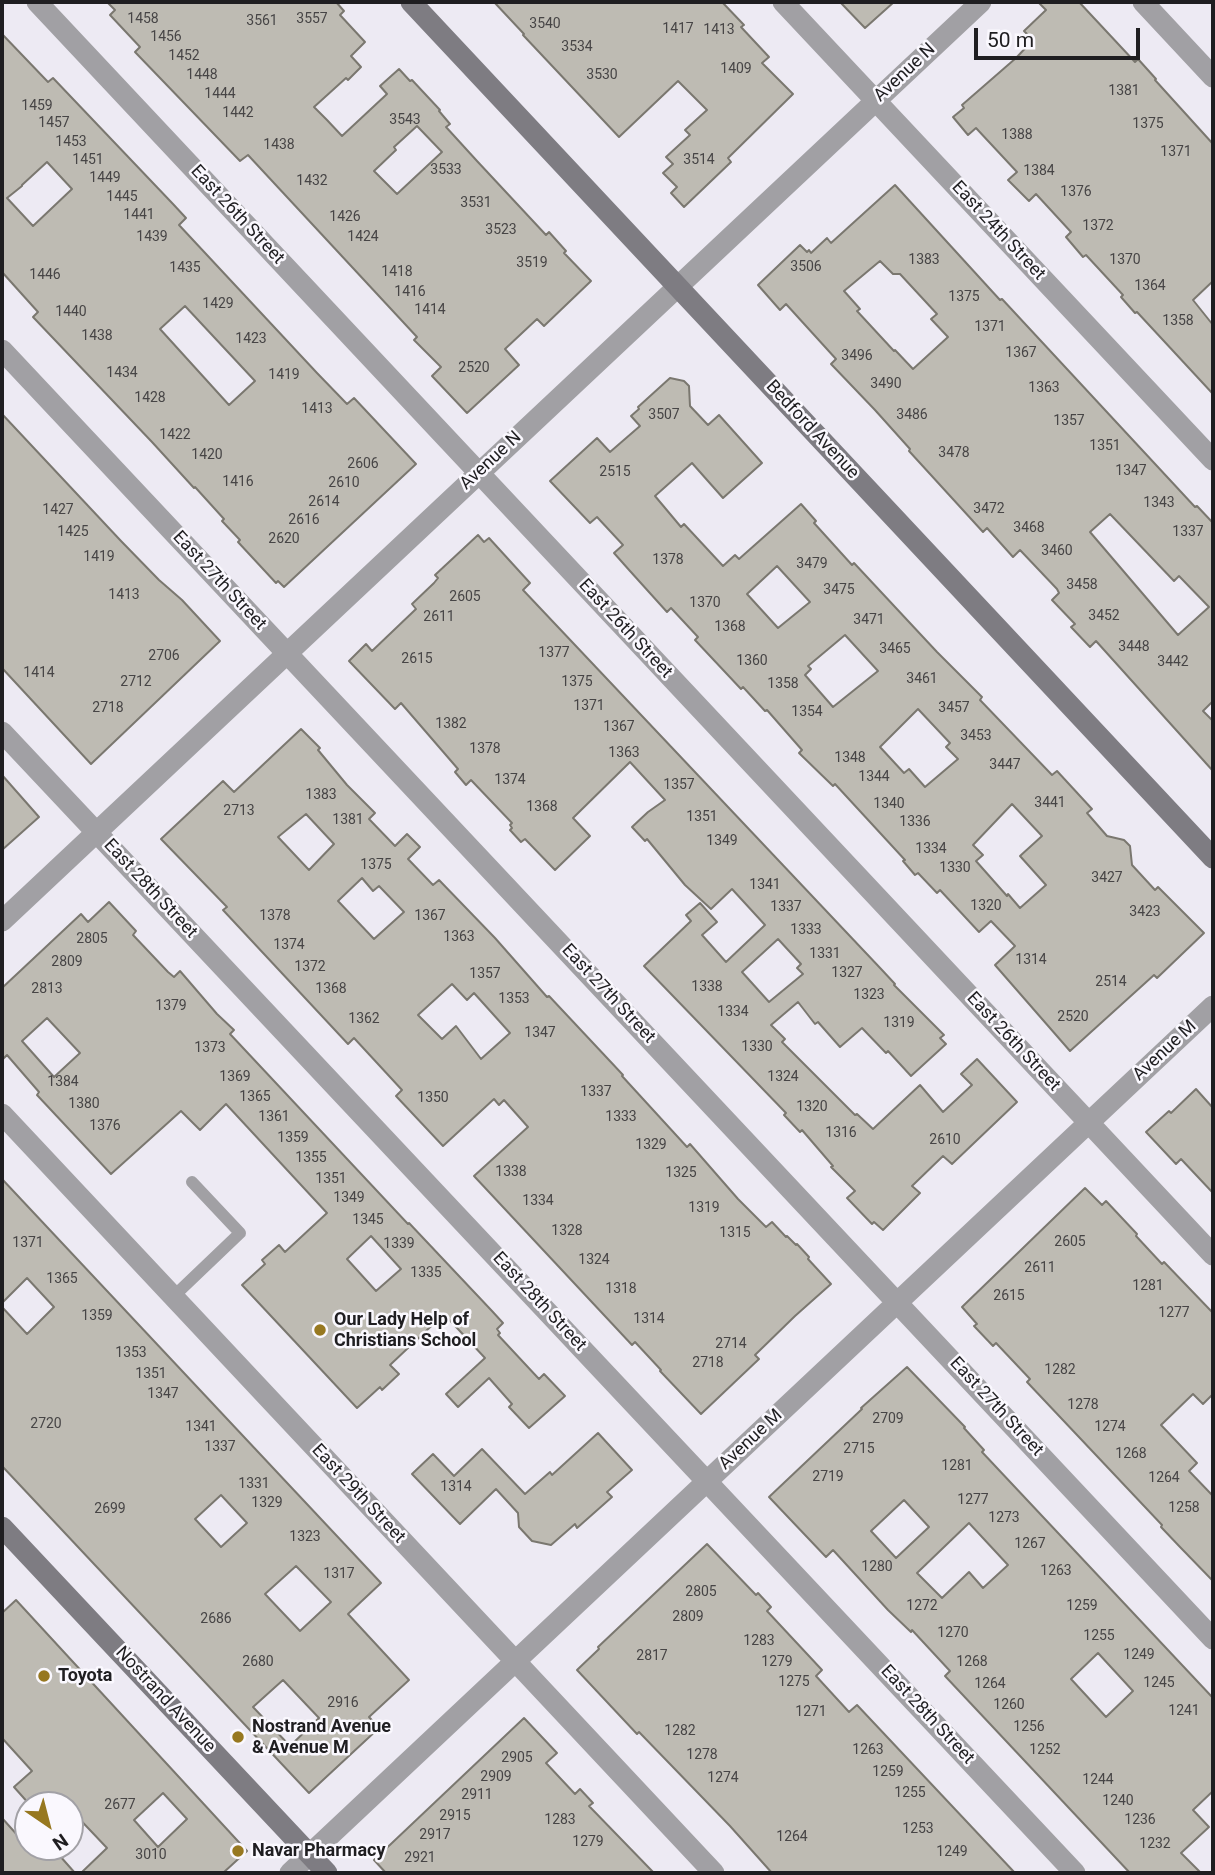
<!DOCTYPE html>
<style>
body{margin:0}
#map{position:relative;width:1215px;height:1875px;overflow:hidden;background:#edeaf3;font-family:Roboto,sans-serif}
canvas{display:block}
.frame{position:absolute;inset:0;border:4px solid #1f1e21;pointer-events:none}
.north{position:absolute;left:14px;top:1791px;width:70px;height:70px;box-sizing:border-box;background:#faf8fe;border:2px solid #a2a1a6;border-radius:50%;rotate:145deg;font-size:19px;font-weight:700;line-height:28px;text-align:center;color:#1f1e21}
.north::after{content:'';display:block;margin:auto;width:24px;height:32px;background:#977820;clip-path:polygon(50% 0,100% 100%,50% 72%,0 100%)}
.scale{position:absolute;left:974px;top:28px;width:166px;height:32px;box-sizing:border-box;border:4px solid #1f1e21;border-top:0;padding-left:9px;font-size:21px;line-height:24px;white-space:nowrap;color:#1f1e21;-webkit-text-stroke:5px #faf8fe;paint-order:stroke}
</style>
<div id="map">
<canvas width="1215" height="1875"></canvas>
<div class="frame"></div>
<div class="north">N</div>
<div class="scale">50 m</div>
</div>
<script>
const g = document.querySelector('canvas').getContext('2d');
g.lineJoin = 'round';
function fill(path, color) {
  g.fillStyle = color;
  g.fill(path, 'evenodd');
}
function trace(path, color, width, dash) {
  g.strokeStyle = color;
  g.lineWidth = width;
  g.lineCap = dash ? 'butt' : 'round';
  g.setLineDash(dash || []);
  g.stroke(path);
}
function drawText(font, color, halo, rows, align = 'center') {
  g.font = font + ' Roboto,sans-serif';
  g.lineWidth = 5;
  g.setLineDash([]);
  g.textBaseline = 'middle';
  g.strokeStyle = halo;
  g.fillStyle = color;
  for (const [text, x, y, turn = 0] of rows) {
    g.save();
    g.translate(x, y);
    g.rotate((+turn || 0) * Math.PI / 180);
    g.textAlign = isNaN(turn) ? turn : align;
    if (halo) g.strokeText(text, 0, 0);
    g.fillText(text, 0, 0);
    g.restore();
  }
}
const building = new Path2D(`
 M107,2H336L344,11L340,15L365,42L351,56L361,67L348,80L346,78L314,107L327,120L342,136L387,94L380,86L399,69L410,81L412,80L440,110L439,111L450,124L446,127L477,161L546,235L549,232L566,251L564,253L591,281L544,326L537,319L505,349L519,365L467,413L432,376L441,367L414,340L417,337L248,155L240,161L135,52L140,47L110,15L115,10ZM417,126L442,152L397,194L374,171L396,150L394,147Z
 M494,2H722L744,25L741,27L769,57L762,63L793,94L728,158L731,162L684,207L671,193L677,187L663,173L673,164L666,157L690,135L685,130L707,110L678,81L619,137L523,35L524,34Z
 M840,2H894L865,28Z
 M1038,2H1079L1135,62L1138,59L1156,79L1155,80L1213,144V281L1193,300L1213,325V394L1137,312L1135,313L1121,297L1123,295L1086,255L1083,257L1066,237L1071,232L1036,194L1029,201L1008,180L1017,172L976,128L968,135L953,117L964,108L962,105L1016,58L1033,40L1024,31L1046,10Z
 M2,34L48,82L53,78L173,204L186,218L179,225L317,373L347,404L354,398L416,464L284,587L278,581L276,583L238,542L240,540L222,521L224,519L195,487L194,488L152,442L33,317L38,312L2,272ZM47,162L72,189L33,226L7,198L22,186V185ZM185,306L255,381L229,405L160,329Z
 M895,185L1000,300L1002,299L1195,507L1197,506L1213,523V701L1203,711L1213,721V771L1096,641L1090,647L1071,627L1075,624L1052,600L1059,593L1057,589L1020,550L1013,557L987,528L983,532L909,451L910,449L875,410L831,364L836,359L786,304L780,310L758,285L800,245L807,252L809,250L811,253L827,238L831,243ZM880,261L893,274H900L937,314L931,319L948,337L913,369L895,350L894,351L857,311L860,309L844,291ZM1110,514L1174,581L1179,576L1209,607L1178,635L1090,532Z
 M670,378L684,381L689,386L690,406L708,425L719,415L762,463L723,498L692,463L655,496L681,527L684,524L723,566L735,555L739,559L801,504L816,521L814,523L852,565L854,563L937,652L982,697L980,700L1052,775L1057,771L1092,809L1087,813L1107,836L1124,840L1130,846L1132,865L1155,890L1158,887L1204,933L1157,978L1154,975L1070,1051L995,965L1015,946L991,921L979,932L940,890L937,893L918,873L915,875L903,861L905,860L835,784L833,786L799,753L802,750L767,710L765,711L743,687L741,689L695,640L698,637L671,608L667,612L630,571L614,553L623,545L597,517L590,523L550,481L597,438L610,452L640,426L631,416L639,409L638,407ZM777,566L810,602L778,628L747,594ZM845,635L878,671L833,707L805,675L811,669L808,666ZM918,709L950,743L946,747L958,759L925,787L909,769L904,773L880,747ZM1012,804L1042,836L1020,856L1046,885L1020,908L1008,894L1007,896L976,861L983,855L973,845Z
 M2,414L121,541L159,580L182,600L220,641L91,764L2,668Z
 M478,535L484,542L489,538L530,583L523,590L882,970L895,984L894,985L944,1035L940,1038L946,1044L911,1076L888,1051L886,1053L862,1028L840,1047L818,1022L815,1024L798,1002L771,1025L785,1039L782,1042L855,1115L857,1114L873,1129L920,1085L943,1112L972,1085L961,1074L977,1059L1017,1102L952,1164L943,1156L912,1186L920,1193L883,1230L874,1222L872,1224L847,1198L855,1191L831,1167L833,1166L802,1130L800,1132L784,1115L786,1113L644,966L691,921L686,915L700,903L717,922L702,935L726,962L765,925L732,889L711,909L685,885L647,839L645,841L632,827L648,812L665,800L630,762L573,818L590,836L555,870L525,839L521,842L510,830L512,828L510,825L512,823L471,780L466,785L455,772L458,769L401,703L395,709L349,661L366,644L372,651L416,609L412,604L434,583L438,578L435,575ZM778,939L801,964L797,968L803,974L769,1002L742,972Z
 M301,729L320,748L318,750L347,785L375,813L369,819L395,846L407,834L420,847L408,859L433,885L439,880L495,938L547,997L549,996L623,1075L622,1076L687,1147L690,1144L738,1199L766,1227L772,1222L786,1237L787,1236L796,1245L797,1244L809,1257L808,1259L831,1284L795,1316L755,1355L759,1359L701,1414L660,1371L661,1370L635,1342L632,1345L474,1176L528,1127L504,1100L499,1105L494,1099L443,1146L396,1096L402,1090L354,1038L348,1044L223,910L227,907L161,839L223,781L234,792ZM306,814L334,844L309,870L278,837ZM362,878L373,891L379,886L404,912L374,939L338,901ZM452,984L467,1000L474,993L510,1033L481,1059L456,1026L442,1039L418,1015Z
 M2,775L39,817L2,850Z
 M109,902L136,931L133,935L168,972L174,977L180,971L217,1014L234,1030L230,1034L408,1224L409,1223L492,1311L503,1323L497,1329L500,1333L498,1335L539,1379L544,1374L565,1396L529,1428L509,1407L512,1404L489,1378L458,1407L446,1394L485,1358L444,1314L390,1365L399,1374L382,1390L380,1387L357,1408L242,1285L265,1264L262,1260L279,1245L285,1252L327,1213L226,1104L200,1130L181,1111L111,1174L37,1095L39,1092L7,1055L2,1060V988L81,914L88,922ZM47,1018L80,1053L54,1077L22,1041ZM371,1236L401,1269L376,1291L347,1259Z
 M1196,1089L1213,1108V1193L1181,1159L1176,1164L1146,1132L1169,1111L1171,1113Z
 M2,1179L381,1583L348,1614L409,1680L369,1717L379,1728L309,1793L2,1466V1307L27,1334L54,1307L27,1278L2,1303ZM221,1495L247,1523L221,1547L195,1519ZM296,1566L331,1602L300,1631L265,1594ZM283,1680L319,1718L290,1746L253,1707Z
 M1085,1188L1102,1205L1106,1201L1137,1234L1136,1236L1162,1264L1164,1262L1213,1313V1394L1203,1404L1193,1394L1161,1425L1197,1463L1189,1471L1213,1496V1581L1180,1547L1161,1527L1162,1525L1027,1382L1030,1379L996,1343L993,1346L974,1326L977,1324L962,1307Z
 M907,1367L965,1427L964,1428L984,1450L982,1452L1213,1698V1791L1193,1810L1209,1827L1181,1853L1201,1873H1130L945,1676L950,1671L912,1630L911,1632L888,1610L833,1550L826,1557L769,1497L862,1409L861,1408ZM904,1500L929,1527L896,1558L871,1531ZM969,1523L1008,1565L983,1588L969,1572L942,1598L917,1573ZM1098,1653L1133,1691L1106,1717L1071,1679Z
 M598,1433L632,1470L607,1492L612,1497L577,1528L575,1524L551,1545L532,1541L519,1527L518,1513L496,1489L460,1524L412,1474L433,1454L454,1476L482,1449L525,1494L550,1472L552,1475Z
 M707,1544L756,1595L758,1593L771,1607L767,1611L822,1670L816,1676L849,1712L857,1705L1015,1873H772L730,1826L639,1732L637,1734L577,1670L599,1649L598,1647Z
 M16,1600L247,1851L223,1873H81L107,1848L70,1809V1805H30L14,1787L32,1771L2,1738V1613ZM163,1793L187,1819L158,1847L134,1820Z
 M524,1718L557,1753L546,1763L575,1794L580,1789L593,1803L589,1806L654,1873H386L374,1860Z
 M2,1818L28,1847H52L75,1873H2Z`);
fill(building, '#bebbb3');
trace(building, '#7a776f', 2);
trace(new Path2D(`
 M173,1297L240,1233L192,1182`), '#a1a0a4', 12);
trace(new Path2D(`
 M37,2L1213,1255
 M783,2L1213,460
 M1143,2L1213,77
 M2,350L1213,1639
 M2,732L1075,1873
 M2,921L981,2
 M2,1114L714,1873
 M290,1873L1213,1006`), '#a1a0a4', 21);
trace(new Path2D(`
 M411,2L1213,858
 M2,1527L327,1873`), '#7e7c82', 21);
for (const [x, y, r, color] of [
 [320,1330,7,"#977820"],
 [44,1676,7,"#977820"],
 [238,1737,7,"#977820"],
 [238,1851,7,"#977820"]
]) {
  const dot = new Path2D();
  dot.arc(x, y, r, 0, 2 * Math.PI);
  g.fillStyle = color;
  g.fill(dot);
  trace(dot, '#faf8fe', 2.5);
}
drawText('14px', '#474546', null, [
 ["1458",143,19],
 ["3557",312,19],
 ["3561",262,21],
 ["3540",545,24],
 ["1417",678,29],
 ["1413",719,30],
 ["1456",166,37],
 ["3534",577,47],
 ["1452",184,56],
 ["1409",736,69],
 ["1448",202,75],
 ["3530",602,75],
 ["1381",1124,91],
 ["1444",220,94],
 ["1459",37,106],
 ["1442",238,113],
 ["3543",405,120],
 ["1457",54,123],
 ["1375",1148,124],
 ["1388",1017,135],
 ["1453",71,142],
 ["1438",279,145],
 ["1371",1176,152],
 ["1451",88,160],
 ["3514",699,160],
 ["3533",446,170],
 ["1384",1039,171],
 ["1449",105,178],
 ["1432",312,181],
 ["1376",1076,192],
 ["1445",122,197],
 ["3531",476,203],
 ["1441",139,215],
 ["1426",345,217],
 ["1372",1098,226],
 ["3523",501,230],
 ["1439",152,237],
 ["1424",363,237],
 ["1383",924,260],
 ["1370",1125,260],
 ["3519",532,263],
 ["3506",806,267],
 ["1435",185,268],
 ["1418",397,272],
 ["1446",45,275],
 ["1364",1150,286],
 ["1416",410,292],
 ["1375",964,297],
 ["1429",218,304],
 ["1414",430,310],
 ["1440",71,312],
 ["1358",1178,321],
 ["1371",990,327],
 ["1438",97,336],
 ["1423",251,339],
 ["1367",1021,353],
 ["3496",857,356],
 ["2520",474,368],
 ["1434",122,373],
 ["1419",284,375],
 ["3490",886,384],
 ["1363",1044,388],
 ["1428",150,398],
 ["1413",317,409],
 ["3507",664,415],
 ["3486",912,415],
 ["1357",1069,421],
 ["1422",175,435],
 ["1351",1105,446],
 ["3478",954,453],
 ["1420",207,455],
 ["2606",363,464],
 ["1347",1131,471],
 ["2515",615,472],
 ["1416",238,482],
 ["2610",344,483],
 ["2614",324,502],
 ["1343",1159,503],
 ["3472",989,509],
 ["1427",58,510],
 ["2616",304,520],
 ["3468",1029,528],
 ["1425",73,532],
 ["1337",1188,532],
 ["2620",284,539],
 ["3460",1057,551],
 ["1419",99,557],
 ["1378",668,560],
 ["3479",812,564],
 ["3458",1082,585],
 ["3475",839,590],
 ["1413",124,595],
 ["2605",465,597],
 ["1370",705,603],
 ["3452",1104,616],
 ["2611",439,617],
 ["3471",869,620],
 ["1368",730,627],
 ["3448",1134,647],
 ["3465",895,649],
 ["1377",554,653],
 ["2706",164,656],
 ["2615",417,659],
 ["1360",752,661],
 ["3442",1173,662],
 ["1414",39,673],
 ["3461",922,679],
 ["2712",136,682],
 ["1375",577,682],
 ["1358",783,684],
 ["1371",589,706],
 ["2718",108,708],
 ["3457",954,708],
 ["1354",807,712],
 ["1382",451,724],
 ["1367",619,727],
 ["3453",976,736],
 ["1378",485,749],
 ["1363",624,753],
 ["1348",850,758],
 ["3447",1005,765],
 ["1344",874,777],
 ["1374",510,780],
 ["1357",679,785],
 ["1383",321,795],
 ["3441",1050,803],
 ["1340",889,804],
 ["1368",542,807],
 ["2713",239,811],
 ["1351",702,817],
 ["1381",348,820],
 ["1336",915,822],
 ["1349",722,841],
 ["1334",931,849],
 ["1375",376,865],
 ["1330",955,868],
 ["3427",1107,878],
 ["1341",765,885],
 ["1320",986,906],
 ["1337",786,907],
 ["3423",1145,912],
 ["1378",275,916],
 ["1367",430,916],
 ["1333",806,930],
 ["1363",459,937],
 ["2805",92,939],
 ["1374",289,945],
 ["1331",825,954],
 ["1314",1031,960],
 ["2809",67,962],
 ["1372",310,967],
 ["1327",847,973],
 ["1357",485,974],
 ["2514",1111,982],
 ["1338",707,987],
 ["2813",47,989],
 ["1368",331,989],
 ["1323",869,995],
 ["1353",514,999],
 ["1379",171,1006],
 ["1334",733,1012],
 ["2520",1073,1017],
 ["1362",364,1019],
 ["1319",899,1023],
 ["1347",540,1033],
 ["1330",757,1047],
 ["1373",210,1048],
 ["1369",235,1077],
 ["1324",783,1077],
 ["1384",63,1082],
 ["1337",596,1092],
 ["1365",255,1097],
 ["1350",433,1098],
 ["1380",84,1104],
 ["1320",812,1107],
 ["1361",274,1117],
 ["1333",621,1117],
 ["1376",105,1126],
 ["1316",841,1133],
 ["1359",293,1138],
 ["2610",945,1140],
 ["1329",651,1145],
 ["1355",311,1158],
 ["1338",511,1172],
 ["1325",681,1173],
 ["1351",331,1179],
 ["1349",349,1198],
 ["1334",538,1201],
 ["1319",704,1208],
 ["1345",368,1220],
 ["1328",567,1231],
 ["1315",735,1233],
 ["2605",1070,1242],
 ["1371",28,1243],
 ["1339",399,1244],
 ["1324",594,1260],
 ["2611",1040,1268],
 ["1335",426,1273],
 ["1365",62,1279],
 ["1281",1148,1286],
 ["1318",621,1289],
 ["2615",1009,1296],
 ["1277",1174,1313],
 ["1359",97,1316],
 ["1314",649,1319],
 ["2714",731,1344],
 ["1353",131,1353],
 ["2718",708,1363],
 ["1282",1060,1370],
 ["1351",151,1374],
 ["1347",163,1394],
 ["1278",1083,1405],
 ["2709",888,1419],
 ["2720",46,1424],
 ["1341",201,1427],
 ["1274",1110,1427],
 ["1337",220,1447],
 ["2715",859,1449],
 ["1268",1131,1454],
 ["1281",957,1466],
 ["2719",828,1477],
 ["1264",1164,1478],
 ["1331",254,1484],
 ["1314",456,1487],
 ["1277",973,1500],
 ["1329",267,1503],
 ["1258",1184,1508],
 ["2699",110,1509],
 ["1273",1004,1518],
 ["1323",305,1537],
 ["1267",1030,1544],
 ["1280",877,1567],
 ["1263",1056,1571],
 ["1317",339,1574],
 ["2805",701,1592],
 ["1272",922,1606],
 ["1259",1082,1606],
 ["2809",688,1617],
 ["2686",216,1619],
 ["1270",953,1633],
 ["1255",1099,1636],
 ["1283",759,1641],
 ["1249",1139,1655],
 ["2817",652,1656],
 ["2680",258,1662],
 ["1279",777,1662],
 ["1268",972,1662],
 ["1275",794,1682],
 ["1245",1159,1683],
 ["1264",990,1684],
 ["2916",343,1703],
 ["1260",1009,1705],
 ["1241",1184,1711],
 ["1271",811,1712],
 ["1256",1029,1727],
 ["1282",680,1731],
 ["1263",868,1750],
 ["1252",1045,1750],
 ["1278",702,1755],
 ["2905",517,1758],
 ["1259",888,1772],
 ["2909",496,1777],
 ["1274",723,1778],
 ["1244",1098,1780],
 ["1255",910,1793],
 ["2911",477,1795],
 ["1240",1118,1801],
 ["2677",120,1805],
 ["2915",455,1816],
 ["1283",560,1820],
 ["1236",1140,1820],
 ["1253",918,1829],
 ["2917",435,1835],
 ["1264",792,1837],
 ["1279",588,1842],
 ["1232",1155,1844],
 ["1249",952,1852],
 ["3010",151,1855],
 ["2921",420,1858]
]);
drawText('18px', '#1f1e21', '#faf8fe', [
 ["Avenue N",905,73,-43],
 ["East 26th Street",237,215,47],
 ["East 24th Street",998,231,47],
 ["Bedford Avenue",812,430,47],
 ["Avenue N",491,461,-43],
 ["East 27th Street",219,581,47],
 ["East 26th Street",625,629,47],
 ["East 28th Street",150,889,47],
 ["East 27th Street",608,994,47],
 ["East 26th Street",1013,1042,47],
 ["Avenue M",1165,1051,-43],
 ["East 28th Street",539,1302,47],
 ["East 27th Street",996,1407,47],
 ["Avenue M",751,1440,-43],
 ["East 29th Street",358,1494,47],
 ["Nostrand Avenue",165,1700,47],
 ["East 28th Street",927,1715,47]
]);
drawText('bold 18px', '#1f1e21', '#faf8fe', [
 ["Our Lady Help of",334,1320],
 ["Christians School",334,1341],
 ["Toyota",58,1676],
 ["Nostrand Avenue",252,1727],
 ["& Avenue M",252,1748],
 ["Navar Pharmacy",252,1851]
], 'left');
</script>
